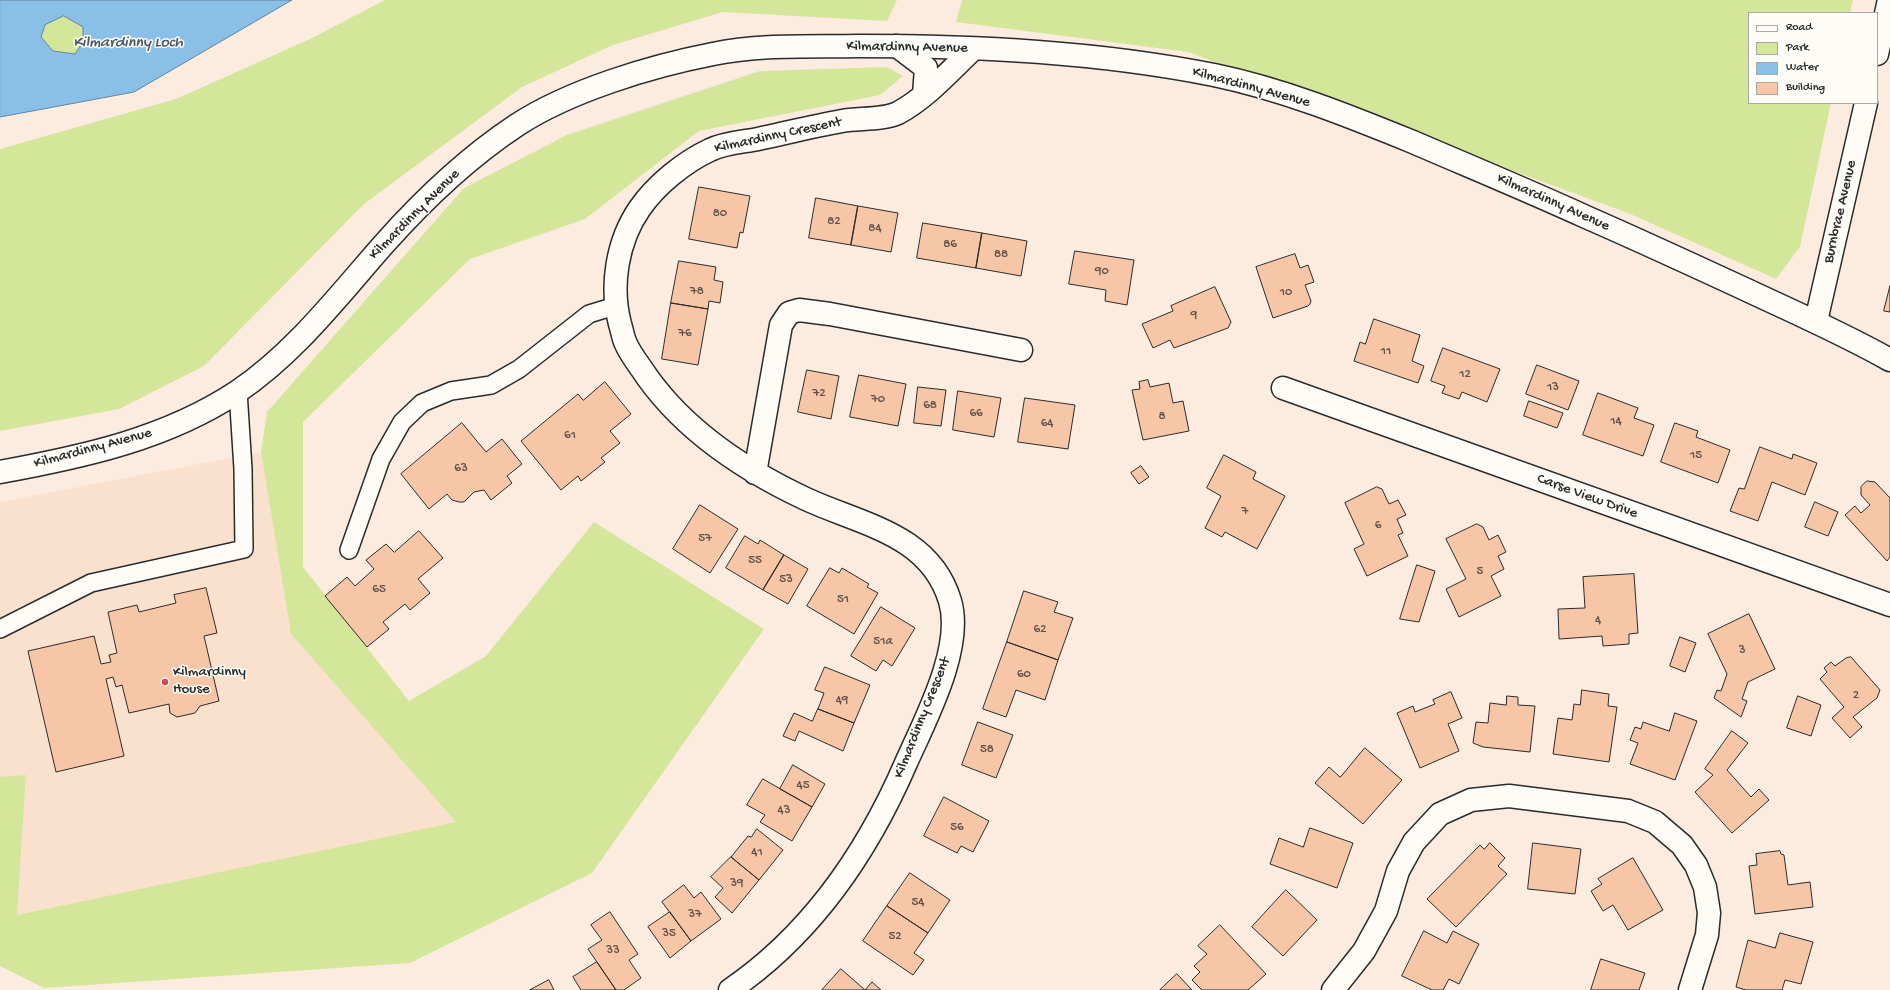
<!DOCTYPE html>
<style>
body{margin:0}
#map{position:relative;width:1890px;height:990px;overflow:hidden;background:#fbecdf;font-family:"Gochi Hand",sans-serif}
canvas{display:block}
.legend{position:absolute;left:1748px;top:12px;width:130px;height:92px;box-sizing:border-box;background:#fdfcf7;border:1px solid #a9a8a5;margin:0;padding:5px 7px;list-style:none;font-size:12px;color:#2b2b2b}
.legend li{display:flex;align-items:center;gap:8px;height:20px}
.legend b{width:20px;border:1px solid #a9a8a5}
</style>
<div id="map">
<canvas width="1890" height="990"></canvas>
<ul class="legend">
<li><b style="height:5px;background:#fdfcf7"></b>Road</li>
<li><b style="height:11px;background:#d4e69a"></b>Park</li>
<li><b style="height:11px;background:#8abfe7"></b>Water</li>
<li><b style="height:11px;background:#f7c6a6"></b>Building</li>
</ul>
</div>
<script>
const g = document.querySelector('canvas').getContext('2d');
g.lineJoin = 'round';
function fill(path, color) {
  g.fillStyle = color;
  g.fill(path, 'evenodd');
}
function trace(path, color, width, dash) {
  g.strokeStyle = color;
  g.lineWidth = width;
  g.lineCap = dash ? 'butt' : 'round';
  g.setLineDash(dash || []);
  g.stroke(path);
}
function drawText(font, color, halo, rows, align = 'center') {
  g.font = font + ' "Gochi Hand",sans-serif';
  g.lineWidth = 3;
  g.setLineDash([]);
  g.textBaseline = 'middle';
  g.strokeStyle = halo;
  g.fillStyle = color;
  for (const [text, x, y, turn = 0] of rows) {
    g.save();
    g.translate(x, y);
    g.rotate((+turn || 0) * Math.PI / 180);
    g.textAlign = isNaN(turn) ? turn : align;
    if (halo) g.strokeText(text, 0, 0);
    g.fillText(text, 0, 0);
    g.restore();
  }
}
fill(new Path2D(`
 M261,452L291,634L456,822L17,915L26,776L0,777V502Z`), '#fae1ce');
fill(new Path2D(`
 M385,0H897L887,21L723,12L613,45L522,87L364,204L204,366L119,409L0,431V149L176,99L310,39Z
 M962,0H1853L1850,13H1749V103H1831L1800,247L1776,279L1628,213L1188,52L956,22Z
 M64,16L83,27V42L75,54L53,51L41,37L45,25Z
 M887,67L903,76L880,95L699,131L585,219L470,259L303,422V567L409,701L486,656L594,522L764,629L592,873L410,963L44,988L0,966V777L26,775L17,915L456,822L291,634L261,452L267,412L464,188L567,135L760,71Z`), '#d4e69a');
const water = new Path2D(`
 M0,0H292L134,92L0,117ZM64,16L83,27V42L75,54L53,51L41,37L45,25Z`);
fill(water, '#8abfe7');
trace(water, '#64849c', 1);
const building = new Path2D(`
 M699,187L750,196L743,233L740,232L737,248L689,239Z
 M816,198L858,206L851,245L809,238Z
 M858,206L898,213L891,252L851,245Z
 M923,223L982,233L976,268L917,258Z
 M982,233L1027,241L1021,276L976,268Z
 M1075,251L1134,260L1127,305L1105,301L1106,290L1069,284Z
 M1295,254L1300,268L1308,265L1314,282L1305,285L1311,301L1310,304L1308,306L1273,318L1256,267Z
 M679,261L716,267L714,280L723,282L720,303L709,301L708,309L671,303Z
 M1890,286V312L1884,311Z
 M1215,287L1231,322L1228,328L1174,348L1170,340L1153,348L1142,324L1173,311L1171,306Z
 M671,303L708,309L698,365L662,359Z
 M1374,319L1420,335L1412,361L1424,366L1418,383L1354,361L1360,342L1365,344Z
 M1443,348L1500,369L1487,402L1462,392L1459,399L1442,393L1445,386L1431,381Z
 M1537,365L1579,381L1568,410L1526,394Z
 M807,370L839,376L831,419L798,412Z
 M859,375L906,384L898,426L850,417Z
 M1148,380L1150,387L1169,383L1173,403L1183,401L1189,431L1143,440L1132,390L1140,389L1139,382Z
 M605,382L631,414L610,431L620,443L601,458L605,462L581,481L578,476L561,490L521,441L578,394L583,400Z
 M918,387L946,390L941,426L914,423Z
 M958,391L1001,398L994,437L953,430Z
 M1598,393L1638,408L1634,418L1654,425L1643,456L1583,435Z
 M1025,398L1075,405L1068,449L1018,442Z
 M1529,401L1563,413L1557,428L1524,416Z
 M462,423L486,452L502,439L522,464L507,476L512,483L491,500L484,490L474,492L464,502H459L452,500L447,494L429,509L401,474Z
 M1675,423L1698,431L1696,437L1730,450L1718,483L1661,462Z
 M1760,447L1792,459L1793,454L1817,463L1805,495L1772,482L1758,521L1730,511L1739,488L1744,489Z
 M1224,455L1256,472L1253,479L1285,496L1257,549L1225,532L1222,537L1205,528L1221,496L1207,488Z
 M1141,466L1149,477L1139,484L1131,473Z
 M1867,481L1875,482L1890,498V557L1887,561L1845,515L1855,506L1861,513L1870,505L1861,495V487Z
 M1377,487L1382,489L1389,504L1398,500L1406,515L1397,519L1403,533L1398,535L1408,556L1367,576L1354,549L1364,544L1345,503Z
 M1815,502L1838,512L1828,536L1805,527Z
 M700,505L738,529L710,573L673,549Z
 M1477,524L1483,527L1489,540L1498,535L1506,552L1498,556L1504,569L1491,576L1501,596L1459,617L1446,589L1466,579L1446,539Z
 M419,531L443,558L418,579L430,593L410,610L405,604L383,622L389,629L367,647L325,596L347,577L355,586L374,569L366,560L386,544L394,552Z
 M745,536L758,544L760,540L784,555L763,590L726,568Z
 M784,555L808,569L788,604L763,590Z
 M1417,565L1435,571L1419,622L1400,619Z
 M830,568L839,573L842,568L869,584L867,587L878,593L854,634L807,606Z
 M1634,574L1638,633L1629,634V644L1603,646L1602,636L1559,639L1558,609L1585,608L1583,577Z
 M206,588L217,633L204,636L219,701L200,706L195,713L177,717L170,713L169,704L129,713L122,685L116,687L113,677L106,679L124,756L56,772L28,651L94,636L101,664L111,662L109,655L117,653L108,612L137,605L139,612L176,603L174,595Z
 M1024,591L1058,602L1054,612L1073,618L1058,660L1007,642Z
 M881,607L915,628L892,666L883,660L876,671L851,656Z
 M1749,614L1775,669L1748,682L1742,699L1747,701L1741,717L1714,698L1717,690L1721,691L1727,674L1708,634Z
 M1680,637L1696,643L1685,672L1670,666Z
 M1007,642L1058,660L1045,700L1016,690L1006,717L983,709Z
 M1851,657L1880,690L1877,698L1853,717L1862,727L1850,738L1832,718L1844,707L1820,679L1827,672L1824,668L1831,662L1835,666L1846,658Z
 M825,667L870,685L854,723L818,709L824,693L815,690Z
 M1582,690L1609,694L1608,706L1617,707L1609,762L1553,754L1558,718L1572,720L1574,704L1580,705Z
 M1451,692L1462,718L1448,724L1459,751L1420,768L1397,713L1413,706L1415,712L1435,704L1433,700Z
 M1507,696L1518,697V705L1535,706L1530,752L1483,747L1473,743L1476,722L1488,723L1490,703L1506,705Z
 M1798,696L1821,705L1811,736L1787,728Z
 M818,709L854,723L843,751L799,731L795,741L783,736L794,713L812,721Z
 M1675,713L1697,721L1675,780L1630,764L1638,743L1630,740L1635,727L1641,729L1643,722L1669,731Z
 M978,722L1013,735L996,778L962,765Z
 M1732,731L1748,743L1727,770L1751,797L1759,789L1769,800L1732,833L1695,792L1713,775L1705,769Z
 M1365,748L1402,780L1363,824L1315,783L1329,767L1340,777Z
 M793,765L825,784L812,807L780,789Z
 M763,779L812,807L792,841L760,822L765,815L747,805Z
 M944,797L989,821L973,852L961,846L957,853L924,836Z
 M1310,828L1353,843L1337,888L1270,864L1279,838L1303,847Z
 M757,829L783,850L759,880L731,857L748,836L751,837Z
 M1490,843L1505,858L1498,866L1507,874L1456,927L1427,899L1480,845L1484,849Z
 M1533,843L1581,849L1575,894L1528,889Z
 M1780,851L1781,854L1784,855L1788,885L1810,882L1813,907L1755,914L1749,866L1757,865L1756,854Z
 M731,857L759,880L732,913L715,897L723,888L711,877Z
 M1633,858L1663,910L1628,930L1613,905L1603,911L1591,891L1602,884L1598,879Z
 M910,873L950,900L928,933L887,906Z
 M684,885L694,898L701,892L721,919L691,941L662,902Z
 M1286,890L1317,920L1283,956L1252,927Z
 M887,906L928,933L914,953L924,960L913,975L863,941Z
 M610,912L638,954L629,960L641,978L624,990H616L588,949L602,940L591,925Z
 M670,912L691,941L670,958L648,927Z
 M1220,925L1266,974L1248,990H1202L1192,980L1200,972L1194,966L1207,954L1198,946Z
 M1424,931L1447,943L1453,931L1479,944L1459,984L1449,979L1443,990H1432L1402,976Z
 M1780,933L1813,942L1801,984L1785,980L1782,990H1746L1736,987L1748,940L1775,948Z
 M1601,959L1645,973L1639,990H1591Z
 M597,962L616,990H581L573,977Z
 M841,969L865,990L872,982L881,990H822Z
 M1177,974L1192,990H1160Z
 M549,980L554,990H530Z`);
fill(building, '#f7c6a6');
trace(building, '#2b2b2b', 1);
const service = new Path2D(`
 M349,550L381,459L402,422L422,403L451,391L491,385L519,369L589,314L615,306
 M0,629L91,583L244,549L243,469L238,391`);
const minor = new Path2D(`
 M897,46L926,68L924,95
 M1877,54L1889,0
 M1816,321L1866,103
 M1283,388L1890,605
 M755,473L781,325L789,313L799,310L830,314L1021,350
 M730,990C812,934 867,853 906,763C925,720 964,648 950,601C930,534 862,525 806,499C742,469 680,428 641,368C636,361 630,353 626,344C623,338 622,330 620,324C610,286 617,241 640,208C656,185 684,162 710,150C724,143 743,142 758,139C786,133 814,126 842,121C858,118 884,120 898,113C926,98 950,71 973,49
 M1333,990L1364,951L1386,911L1398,871L1414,842L1440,814L1471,800L1509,796L1628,811L1655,822L1682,845L1696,865L1705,887L1709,913L1707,935L1690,990`);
const tertiary = new Path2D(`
 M0,472C82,457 166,439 237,392C295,353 338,296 384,244C424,199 467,158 517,125C569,91 651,66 713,54C761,44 811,47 859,46C978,46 1098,52 1214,75C1282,89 1349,116 1413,142C1471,167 1529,191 1586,217C1641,241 1695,266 1749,291C1796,313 1844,334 1890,360`);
trace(service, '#2b2b2b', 20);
trace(minor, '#2b2b2b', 25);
trace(tertiary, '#2b2b2b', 25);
trace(service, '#fdfcf7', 17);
trace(minor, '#fdfcf7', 22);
trace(tertiary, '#fdfcf7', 22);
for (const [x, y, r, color] of [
 [165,682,4,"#d1495b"]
]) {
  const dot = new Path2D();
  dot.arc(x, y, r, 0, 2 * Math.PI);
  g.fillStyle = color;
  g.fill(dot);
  trace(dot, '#fdfcf7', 1.5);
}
drawText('13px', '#5e524a', null, [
 ["80",720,214],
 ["82",834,222],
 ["84",875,229],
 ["86",950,245],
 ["88",1001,255],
 ["90",1102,272],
 ["78",697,292],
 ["10",1286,293],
 ["9",1194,316],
 ["76",685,334],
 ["11",1386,352],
 ["12",1465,375],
 ["13",1553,388],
 ["72",819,394],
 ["70",878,400],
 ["68",930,406],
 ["66",976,414],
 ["8",1162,417],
 ["14",1616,422],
 ["64",1047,424],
 ["61",570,436],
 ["15",1696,456],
 ["63",461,469],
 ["7",1245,512],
 ["6",1378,526],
 ["57",705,539],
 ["55",755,561],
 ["5",1480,572],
 ["53",786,580],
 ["65",379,590],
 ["51",843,600],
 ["4",1598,621],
 ["62",1040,630],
 ["51a",883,642],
 ["3",1742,651],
 ["60",1024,675],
 ["2",1856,696],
 ["49",842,701],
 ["58",987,750],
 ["45",803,786],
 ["43",784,811],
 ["56",957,828],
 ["41",757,853],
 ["39",737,884],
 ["54",918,903],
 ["37",695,915],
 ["35",669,934],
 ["52",895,937],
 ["33",613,951]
]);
drawText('15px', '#2b2b2b', '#fdfcf7', [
 ["Kilmardinny Avenue",907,48,1],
 ["Kilmardinny Avenue",1251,88,15],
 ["Kilmardinny Crescent",778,136,-12],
 ["Kilmardinny Avenue",1553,203,24],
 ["Burnbrae Avenue",1841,212,-77],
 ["Kilmardinny Avenue",415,215,-45],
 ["Kilmardinny Avenue",93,449,-15],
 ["Carse View Drive",1587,497,20],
 ["Kilmardinny Crescent",923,718,-68]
]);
drawText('15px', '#2b2b2b', '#fdfcf7', [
 ["Kilmardinny",173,673],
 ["House",173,690]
], 'left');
drawText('italic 16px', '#485763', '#fdfcf7', [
 ["Kilmardinny Loch",128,44]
]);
</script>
